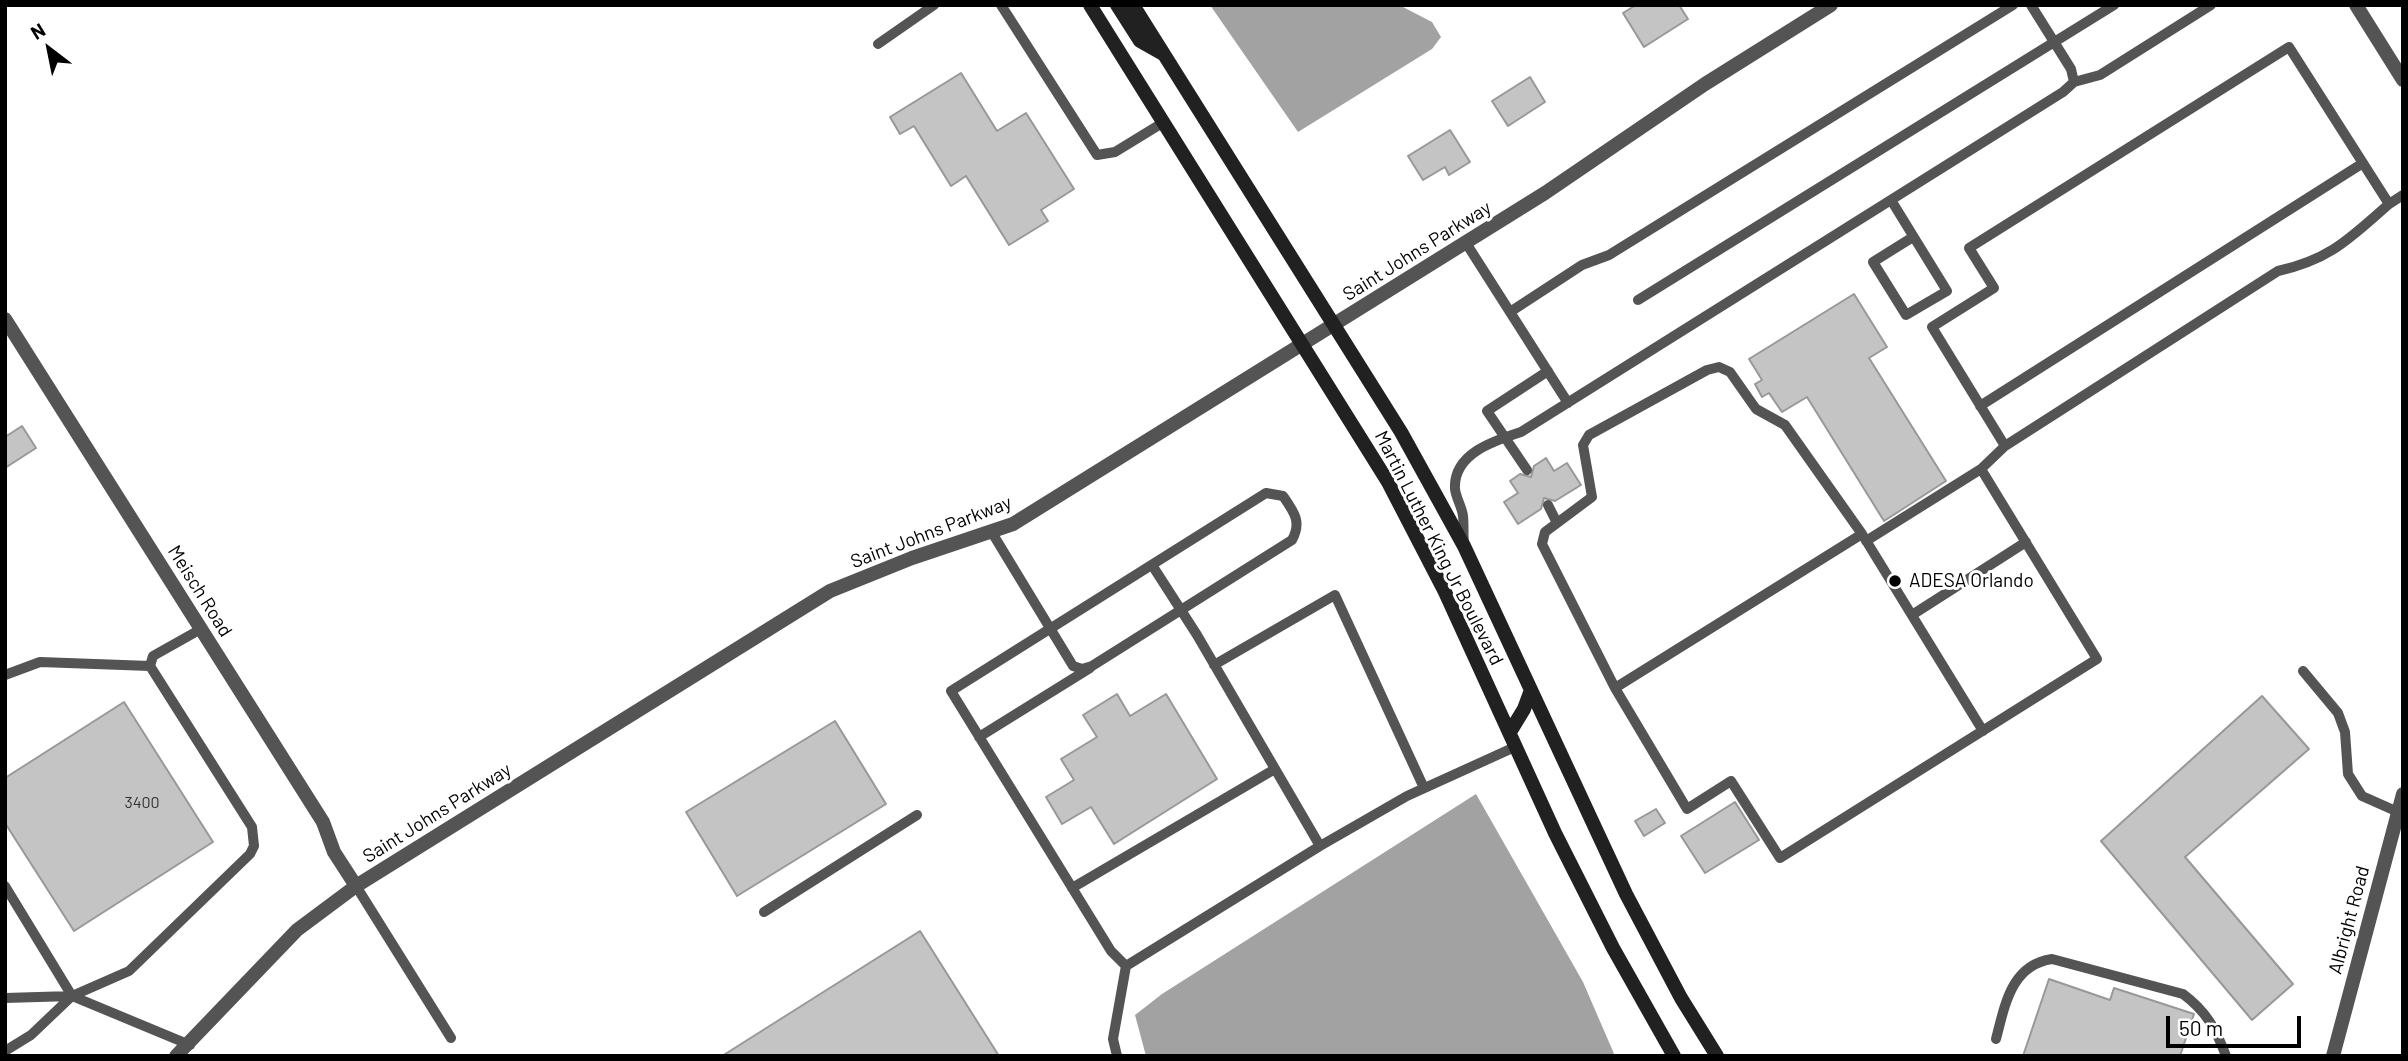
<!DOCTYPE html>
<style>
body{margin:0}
#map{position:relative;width:2408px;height:1061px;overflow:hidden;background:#fff;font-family:Barlow,sans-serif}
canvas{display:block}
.frame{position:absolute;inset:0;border:7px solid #000;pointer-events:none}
.north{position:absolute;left:14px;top:14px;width:70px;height:70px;-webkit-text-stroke:5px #fff;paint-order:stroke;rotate:328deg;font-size:19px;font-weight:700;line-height:28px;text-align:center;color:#000}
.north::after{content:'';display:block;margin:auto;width:24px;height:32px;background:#000;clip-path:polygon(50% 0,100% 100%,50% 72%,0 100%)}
.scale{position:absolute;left:2166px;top:1016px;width:135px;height:32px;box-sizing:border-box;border:4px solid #000;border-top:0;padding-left:9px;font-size:21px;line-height:24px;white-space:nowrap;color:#000;-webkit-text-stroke:5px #fff;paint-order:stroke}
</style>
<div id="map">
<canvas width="2408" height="1061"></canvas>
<div class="frame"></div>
<div class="north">N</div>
<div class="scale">50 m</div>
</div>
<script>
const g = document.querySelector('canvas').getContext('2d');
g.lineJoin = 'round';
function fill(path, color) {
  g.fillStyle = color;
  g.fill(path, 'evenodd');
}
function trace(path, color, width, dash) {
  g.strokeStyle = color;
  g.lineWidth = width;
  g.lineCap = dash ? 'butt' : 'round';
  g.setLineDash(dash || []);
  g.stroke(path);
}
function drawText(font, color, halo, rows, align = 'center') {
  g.font = font + ' Barlow,sans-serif';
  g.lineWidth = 6;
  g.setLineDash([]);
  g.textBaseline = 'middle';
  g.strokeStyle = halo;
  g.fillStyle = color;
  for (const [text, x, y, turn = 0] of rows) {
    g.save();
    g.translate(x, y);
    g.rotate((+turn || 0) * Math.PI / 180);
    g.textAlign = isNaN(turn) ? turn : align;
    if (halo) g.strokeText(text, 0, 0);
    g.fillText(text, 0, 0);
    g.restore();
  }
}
fill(new Path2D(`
 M1210,5H1399L1432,22L1441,37L1432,49L1298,132Z
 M1476,794L1583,982L1615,1056H1146L1135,1015L1162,994Z`), '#a2a2a2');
const building = new Path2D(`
 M1636,5H1679L1688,19L1644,47L1623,13Z
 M961,73L997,131L1026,113L1074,189L1041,210L1048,221L1009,245L966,176L951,186L914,126L900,134L890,117Z
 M1530,77L1545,102L1508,126L1492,101Z
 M1450,130L1470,162L1449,175L1445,167L1423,180L1408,156Z
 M1854,294L1887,347L1869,358L1946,481L1884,521L1807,397L1782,412L1769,393L1762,397L1755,384L1762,380L1749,359Z
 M22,426L36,448L5,468V437Z
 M1546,458L1554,471L1567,463L1581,485L1555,501L1544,498L1541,509L1518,524L1504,502L1518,493L1510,481L1520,474L1531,477L1534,466Z
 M1117,694L1130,716L1166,694L1217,779L1114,844L1091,807L1062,824L1046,797L1074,780L1061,759L1097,737L1083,715Z
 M2262,696L2309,749L2185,857L2293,984L2252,1020L2101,841Z
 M124,702L213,842L74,931L5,823V778Z
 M835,721L886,804L737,896L686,812Z
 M1735,802L1759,840L1705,873L1681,836Z
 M1656,809L1665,823L1644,836L1635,821Z
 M920,931L999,1056H722Z
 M2049,979L2110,1000L2114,988L2194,1014L2180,1056H2023Z`);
fill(building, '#c4c4c4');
trace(building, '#989898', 2);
trace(new Path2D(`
 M1001,5L1097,155L1115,152L1164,122
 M878,44L934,5
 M2074,82L2100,75L2211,5
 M1891,200L1947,291L1906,315L1873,262L1913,237
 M2389,204C2350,238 2331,259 2278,271L2005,446L1932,327L1994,288L1969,248L2289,47L2389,204L2403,195
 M1466,243L1568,403
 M1638,300L2114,5
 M1510,312L1582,265L1609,255L2013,5
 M1980,406L2363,163
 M1527,470L1487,411L1548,371
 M1548,505L1557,523
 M991,531L1073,666L1082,669L1092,666L1292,540C1302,522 1294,512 1283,496L1266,493L951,691L1111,951L1126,966L1320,846L1197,635L1152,565
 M1866,541L1981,469
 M1464,544C1463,534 1464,525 1463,516C1462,507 1456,498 1455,489C1453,454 1493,441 1521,432L2063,92L2074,82L2071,69L2031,5
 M1912,615L2026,542
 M1214,665L1335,595L1424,788
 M2303,671L2338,713L2345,732L2348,774L2362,796L2398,812
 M5,675L40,662L150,666
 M1615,688L1542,544L1545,532L1592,497L1583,445L1589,435L1707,370L1719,367L1730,372L1756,409L1785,425L1862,534
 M1983,731L1862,534L1615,688L1687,809L1731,781L1780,858L2097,659L1981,469L2005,446
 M979,737L1090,668
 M1320,846L1407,796L1517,746
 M5,886L72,996L190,1045
 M356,886L451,1038
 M1072,888L1275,769
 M764,912L917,815
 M5,998L72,996L129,971L250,854L254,846L252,827L150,666L153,656L201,629
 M1996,1039C2005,1005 2011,965 2052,959L2183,994C2206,1011 2216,1029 2226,1056
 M5,1051L31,1035L72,996
 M1117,1056L1113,1039L1126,966`), '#545454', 10);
trace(new Path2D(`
 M5,319L323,822L334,852L356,886
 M2333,1056L2403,794`), '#545454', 14);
trace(new Path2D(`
 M2356,5L2403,80
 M176,1056L297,930L356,886L830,591L912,558L1013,524L1545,193L1705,84L1831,5`), '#545454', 14);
trace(new Path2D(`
 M1090,5L1388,482L1445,592L1555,833L1613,948L1674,1056
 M1117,5L1140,41L1163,54
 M1133,5L1401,432L1464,546L1626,894L1681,998L1717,1056
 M1510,732L1524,709L1531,690`), '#212121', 14);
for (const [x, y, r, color] of [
 [1895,581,7,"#000"]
]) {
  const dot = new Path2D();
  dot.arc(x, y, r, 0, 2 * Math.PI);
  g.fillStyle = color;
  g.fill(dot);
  trace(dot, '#fff', 2.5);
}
drawText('16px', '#313131', null, [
 ["3400",142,803]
]);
drawText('19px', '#000', '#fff', [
 ["Saint Johns Parkway",1417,251,-32],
 ["Saint Johns Parkway",931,532,-21],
 ["Martin Luther King Jr Boulevard",1439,548,63],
 ["Meisch Road",200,591,58],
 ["Saint Johns Parkway",437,813,-32],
 ["Albright Road",2349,920,-75]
]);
drawText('19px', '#000', '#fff', [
 ["ADESA Orlando",1909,581]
], 'left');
</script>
